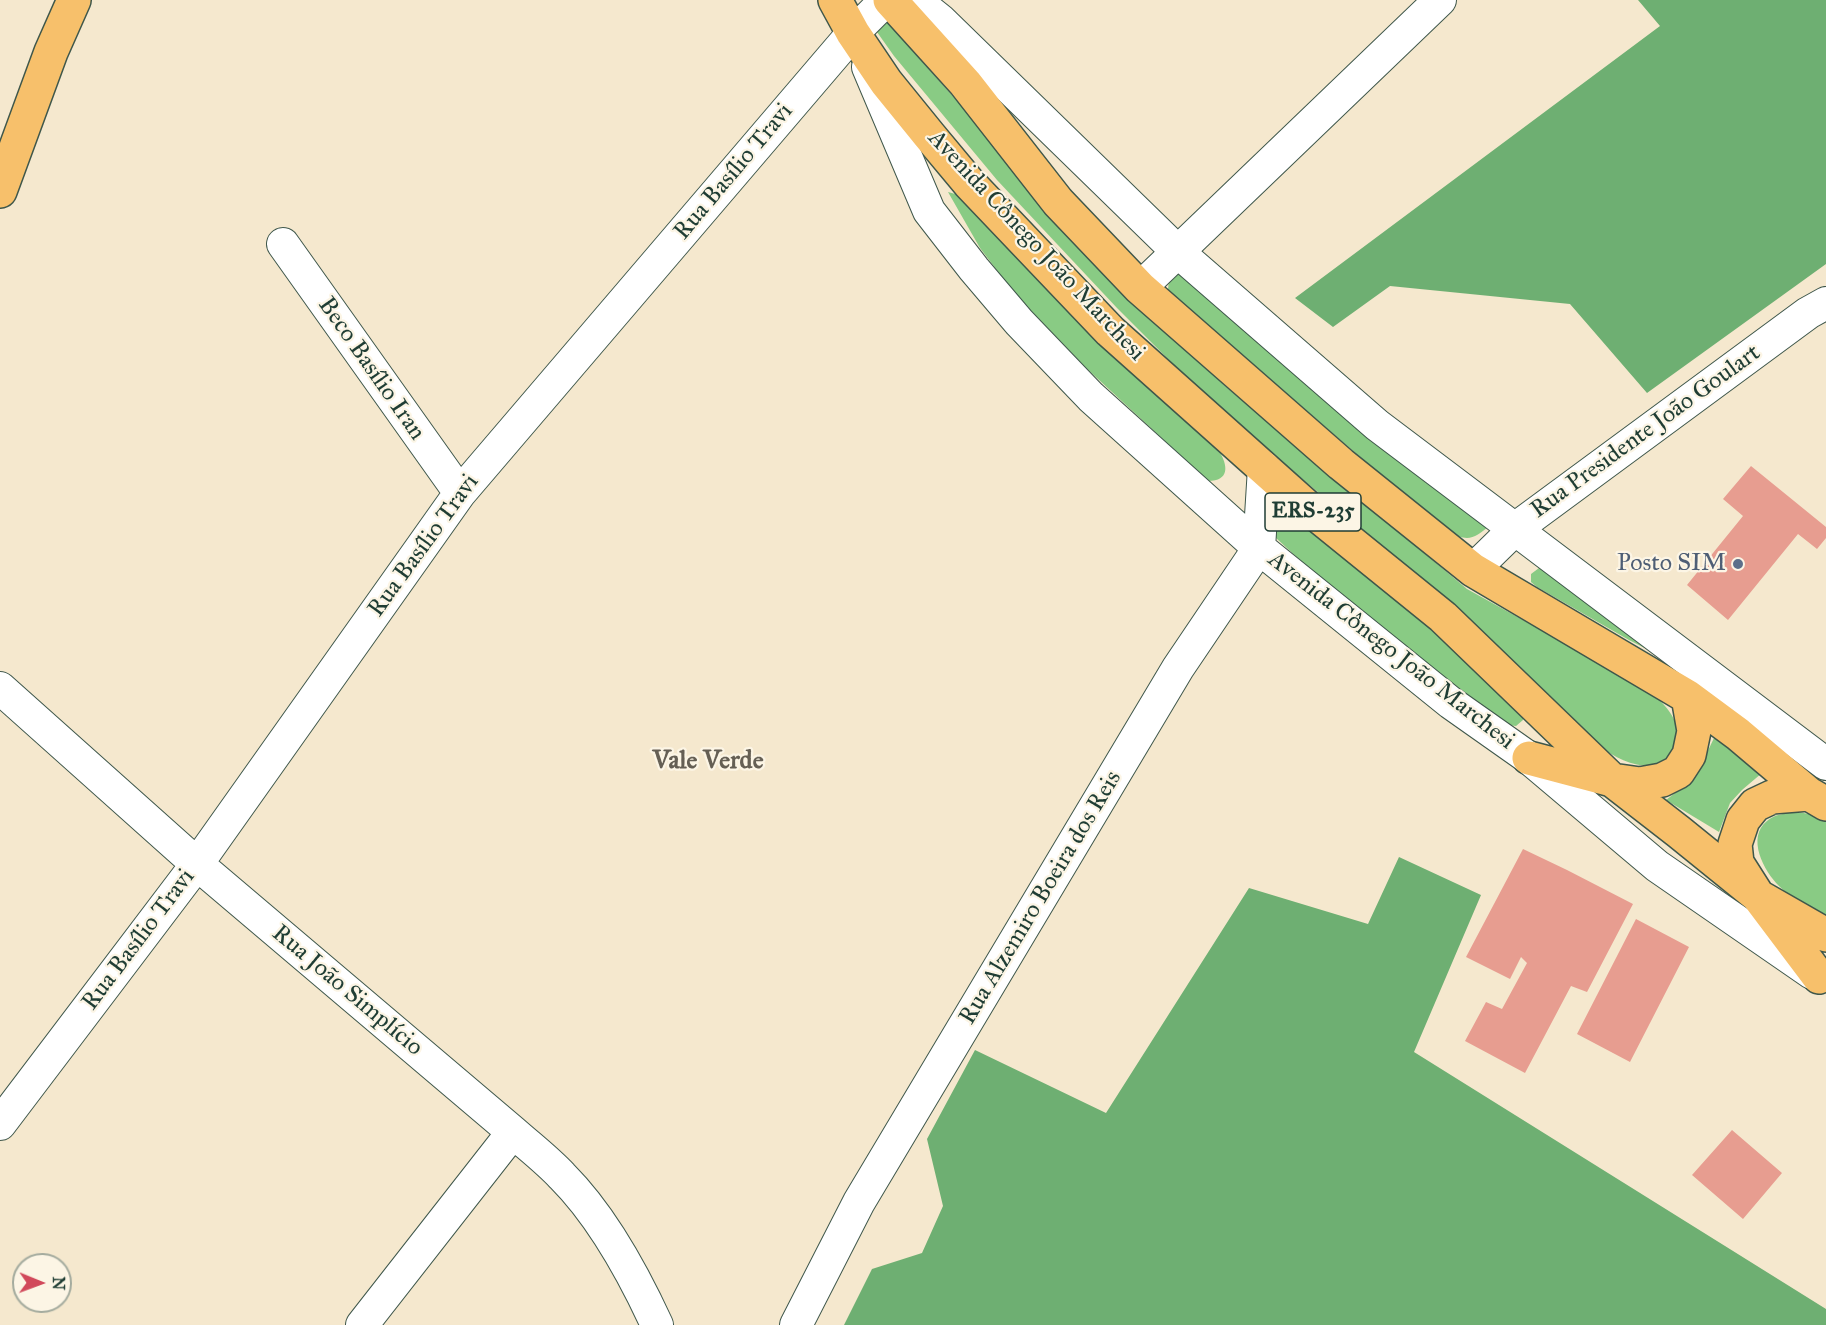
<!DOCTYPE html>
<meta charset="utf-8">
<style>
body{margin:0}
#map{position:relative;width:1826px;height:1325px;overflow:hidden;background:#f5e8ce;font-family:"IM FELL Great Primer",serif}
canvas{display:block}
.north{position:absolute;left:12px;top:1253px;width:60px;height:60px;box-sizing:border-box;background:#fcf5e5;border:2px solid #a4ab9e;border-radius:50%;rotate:91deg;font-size:16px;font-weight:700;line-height:24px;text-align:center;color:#1f3d34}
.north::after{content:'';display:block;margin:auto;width:21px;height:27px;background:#d1495b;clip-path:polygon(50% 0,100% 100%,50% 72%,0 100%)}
</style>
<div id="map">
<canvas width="1826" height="1325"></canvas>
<div class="north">N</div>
</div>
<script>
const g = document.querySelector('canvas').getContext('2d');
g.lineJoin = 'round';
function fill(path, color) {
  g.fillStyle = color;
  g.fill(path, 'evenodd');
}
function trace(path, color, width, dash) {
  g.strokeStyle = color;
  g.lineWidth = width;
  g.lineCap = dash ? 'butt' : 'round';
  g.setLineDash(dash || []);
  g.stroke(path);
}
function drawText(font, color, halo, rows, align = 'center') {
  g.font = font + ' "IM FELL Great Primer",serif';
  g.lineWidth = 4.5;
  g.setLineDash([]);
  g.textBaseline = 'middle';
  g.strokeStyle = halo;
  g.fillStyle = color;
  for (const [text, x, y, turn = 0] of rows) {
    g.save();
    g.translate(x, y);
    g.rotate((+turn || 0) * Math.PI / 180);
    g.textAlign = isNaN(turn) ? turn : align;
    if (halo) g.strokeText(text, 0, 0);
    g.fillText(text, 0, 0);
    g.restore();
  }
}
fill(new Path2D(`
 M881,15L1127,293L1225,386L1467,589L1642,686C1658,697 1680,716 1678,739C1677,747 1669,757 1666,764C1642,771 1618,760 1599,746L1454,606L1215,406L1117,308L997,180L894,56L872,25Z
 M948,192L959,195L1108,348L1219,451C1228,465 1230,481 1208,481L1085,367L1014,293L980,248Z
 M1178,272L1492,524C1472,540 1469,542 1446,531L1177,299L1168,290L1169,279Z
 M1284,513L1293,516L1432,625L1523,713V720L1516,726L1507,725C1427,666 1347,606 1275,537V517L1279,514Z
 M1543,565L1668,660L1629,640L1537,587L1531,582V574Z
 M1714,738L1762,773L1742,790L1730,803L1719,832L1666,800L1688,783L1703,761Z
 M1793,812C1805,813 1817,814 1826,822V916C1810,907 1792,899 1779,886C1764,871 1746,838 1767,821C1775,814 1784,814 1793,812Z`), '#89cb84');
fill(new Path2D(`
 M1638,0H1826V264L1647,393L1570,304L1390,286L1333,327L1295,298L1660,26Z
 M1399,857L1481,895L1414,1052L1826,1309V1325H844L872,1269L922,1253L943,1206L927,1139L975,1050L1106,1113L1249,888L1368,924Z`), '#6eaf72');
fill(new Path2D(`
 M1751,466L1826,527V538L1817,549L1798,534L1728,620L1687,585L1743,516L1723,499Z
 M1523,849L1567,870L1633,904L1587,992L1571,986L1525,1073L1465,1041L1486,1002L1502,1009L1527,963L1521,957L1510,979L1466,957Z
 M1636,919L1689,947L1630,1062L1577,1034Z
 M1732,1130L1782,1173L1743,1219L1692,1175Z`), '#e79d90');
const minor = new Path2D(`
 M915,0L940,20L1178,252L1377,425L1826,764
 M868,67L929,211L974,269L1019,322L1091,397L1259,548L1451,703L1529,758L1657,866L1812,973
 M283,244L460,493
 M1140,288L1440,0
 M1473,570L1515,529L1808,313L1826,303
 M0,688L197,864L513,1132C530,1147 547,1160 562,1176C601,1215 634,1275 657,1325
 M0,1124L197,864L460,493L853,33L886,0
 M362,1325L513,1132
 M796,1325L859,1202L1178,668L1259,548L1264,468`);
const major = new Path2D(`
 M835,0L853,33L886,82L929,135L969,183L1110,331L1306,506L1443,617L1612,780L1679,832L1758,896L1826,935
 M890,0L965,83L1058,202L1140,288L1341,464L1473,570L1688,697L1738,734L1809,794L1826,804
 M0,191L51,52L74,0
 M1529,758L1612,780L1640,784L1662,780L1678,772L1689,755L1694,731L1688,697
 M1809,794L1772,797L1755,805L1743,820L1735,844L1737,863L1758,896L1819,977`);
trace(minor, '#3f574b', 34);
trace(major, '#3f574b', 36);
trace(minor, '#fff', 32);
trace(major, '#f7c06b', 33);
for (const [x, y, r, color] of [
 [1738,564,6,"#5c6f8a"]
]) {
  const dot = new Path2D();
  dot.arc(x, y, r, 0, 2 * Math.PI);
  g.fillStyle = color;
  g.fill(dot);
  trace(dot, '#fcf5e5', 2);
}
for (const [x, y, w] of [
 [1313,512,96]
]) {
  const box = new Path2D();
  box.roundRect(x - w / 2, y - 19, w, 38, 4.5);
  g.fillStyle = '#fcf5e5';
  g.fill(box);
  trace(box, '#1f3d34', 1.5);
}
drawText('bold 22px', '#1f3d34', null, [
 ["ERS-235",1313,512]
]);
drawText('24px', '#1f3d34', '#fcf5e5', [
 ["Rua Basílio Travi",734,172,-50],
 ["Avenida Cônego João Marchesi",1036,246,47],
 ["Beco Basílio Iran",371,369,55],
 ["Rua Presidente João Goulart",1646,432,-36],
 ["Rua Basílio Travi",424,546,-54],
 ["Avenida Cônego João Marchesi",1391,651,38],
 ["Rua Alzemiro Boeira dos Reis",1041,898,-59],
 ["Rua Basílio Travi",139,940,-53],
 ["Rua João Simplício",347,991,40]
]);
drawText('24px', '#4e5e75', '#fcf5e5', [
 ["Posto SIM",1726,564]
], 'right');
drawText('bold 26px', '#655f54', '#fcf5e5', [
 ["Vale Verde",708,762]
]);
</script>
